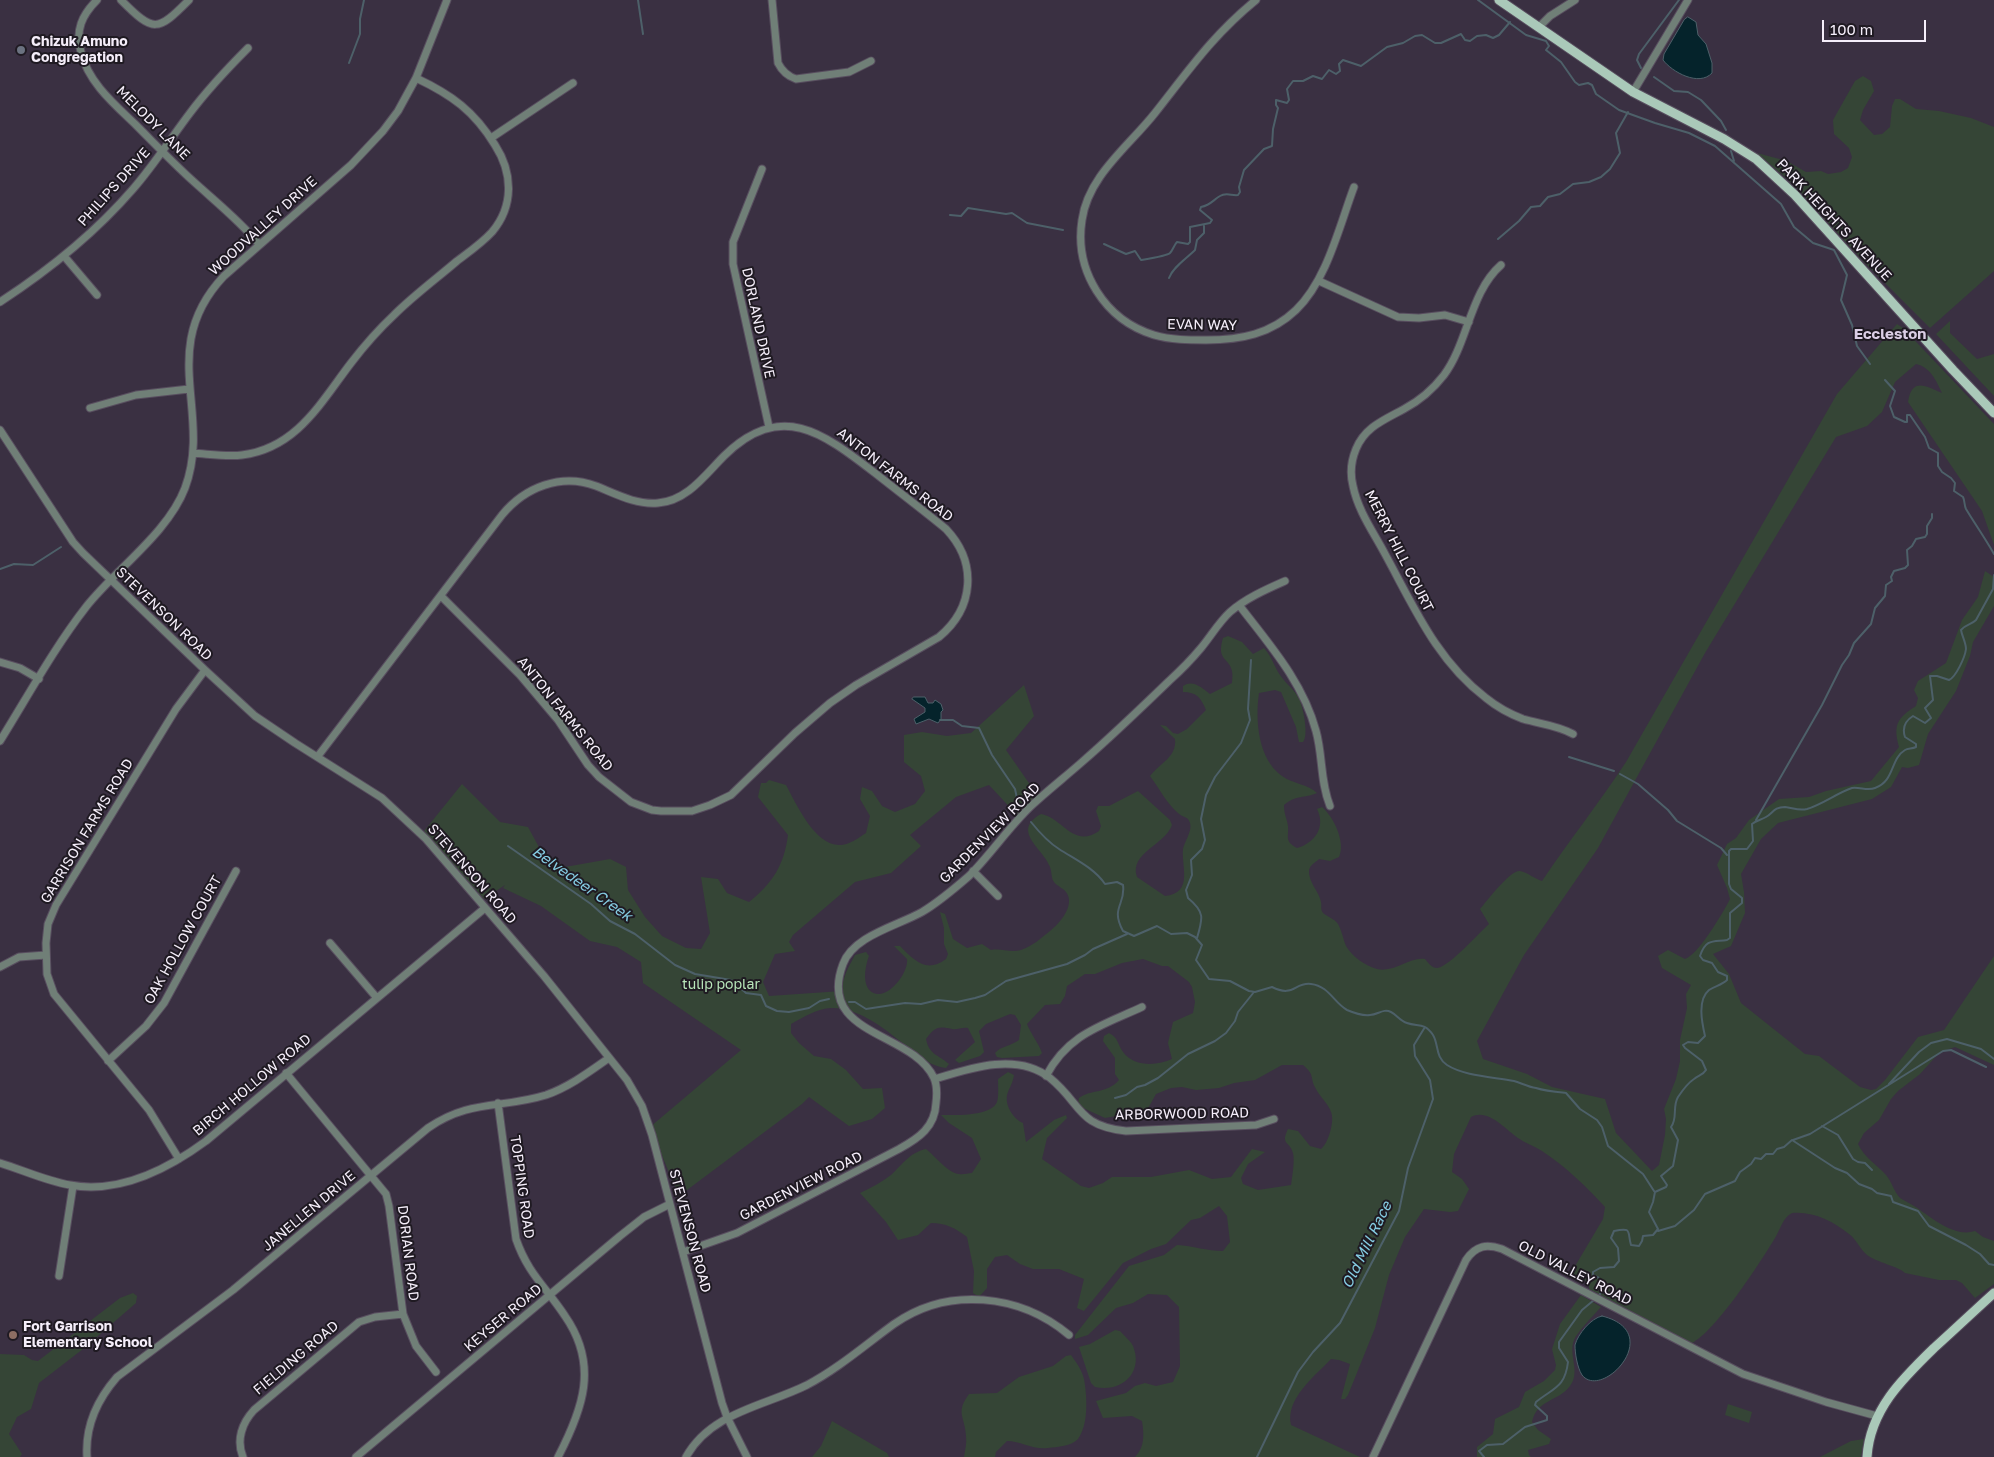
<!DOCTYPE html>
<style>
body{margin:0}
#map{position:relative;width:1994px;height:1457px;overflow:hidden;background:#3a3042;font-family:"Golos Text",sans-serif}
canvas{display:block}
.scale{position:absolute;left:1822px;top:20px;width:104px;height:22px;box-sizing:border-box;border:2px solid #f5eefa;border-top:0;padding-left:6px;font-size:15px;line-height:18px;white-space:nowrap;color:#f5eefa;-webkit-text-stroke:4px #1f1a22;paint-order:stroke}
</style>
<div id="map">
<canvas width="1994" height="1457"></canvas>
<div class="scale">100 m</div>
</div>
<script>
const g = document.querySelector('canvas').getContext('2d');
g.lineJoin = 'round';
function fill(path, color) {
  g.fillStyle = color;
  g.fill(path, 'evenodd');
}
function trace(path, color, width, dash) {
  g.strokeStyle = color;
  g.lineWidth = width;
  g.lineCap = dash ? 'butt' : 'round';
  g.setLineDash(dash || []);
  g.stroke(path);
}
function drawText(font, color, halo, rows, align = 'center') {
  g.font = font + ' "Golos Text",sans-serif';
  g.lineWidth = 4;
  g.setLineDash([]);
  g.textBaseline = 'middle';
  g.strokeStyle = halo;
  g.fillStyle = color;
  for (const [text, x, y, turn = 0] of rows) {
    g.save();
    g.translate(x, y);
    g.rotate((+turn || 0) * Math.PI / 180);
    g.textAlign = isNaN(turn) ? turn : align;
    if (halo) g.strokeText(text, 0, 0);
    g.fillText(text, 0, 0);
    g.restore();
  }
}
fill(new Path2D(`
 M1863,76L1871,81L1874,91L1863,110L1860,120L1874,135L1882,134L1890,127L1892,106L1895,99H1900L1916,109L1939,111L1971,118L1994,127V271L1930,328L1864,262L1794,185L1757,153L1787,161L1806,172L1821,171L1828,174L1841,172L1848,168L1852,157L1849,148L1834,134L1833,120L1855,81Z
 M1950,321V333L1977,359L1994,354V396L1936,334Z
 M1897,324L1903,328L1994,424V545L1982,511L1908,402C1912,376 1927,387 1942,393C1936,380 1930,367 1916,364L1895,382L1882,412L1867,426L1836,437L1705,653L1598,848L1524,955L1477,1041L1483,1059L1527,1074L1552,1087L1605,1099L1616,1133L1652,1171L1659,1165L1665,1135L1666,1119L1664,1109L1676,1079L1680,1061V1040L1687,1008L1686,994L1691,985L1662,968L1658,956L1668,950L1685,959C1698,955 1723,913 1730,899L1727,888L1717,865L1727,844L1736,838L1749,820L1779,799L1809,797L1826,791L1871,781L1899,747C1893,725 1897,718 1916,706L1918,698L1914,690L1918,681L1946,663L1962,620L1978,597L1985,571L1994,577V606L1973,642L1970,656L1956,691L1928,734L1919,765L1908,768L1902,767L1891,787L1872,799L1778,823L1761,839L1741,874L1744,892L1745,913L1731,946L1713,954L1729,974L1741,1003L1805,1054L1819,1056L1860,1087L1871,1090L1876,1089L1885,1080L1918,1037L1944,1030L1994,956V1065L1955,1047L1940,1052L1920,1074L1898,1091L1891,1099L1879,1120L1864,1133L1858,1144C1864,1157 1877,1165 1886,1175C1892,1182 1894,1192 1900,1198C1904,1201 1910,1203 1914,1206C1931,1217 1954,1238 1975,1231L1983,1237L1994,1241V1284L1975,1298L1962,1283L1956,1280H1939L1905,1273C1900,1267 1876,1262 1867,1255C1860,1249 1856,1239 1849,1234C1833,1221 1813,1211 1792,1213C1783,1217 1780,1230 1775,1238C1760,1263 1716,1331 1692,1343L1589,1289V1283L1571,1273L1603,1219L1605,1207C1587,1187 1565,1166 1542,1151C1534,1146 1525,1143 1518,1138C1505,1129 1488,1108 1471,1117L1454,1154L1452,1172L1462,1179L1469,1189L1458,1211L1450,1212L1424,1209L1405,1237L1389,1275L1375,1328L1348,1395L1345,1399H1341L1350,1364L1339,1360L1331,1359C1315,1376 1285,1399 1291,1425L1360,1457H1135C1145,1447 1144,1434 1142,1421L1132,1416L1103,1418L1096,1401L1126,1393L1135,1386L1145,1383L1156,1386L1173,1382L1180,1366L1179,1307L1167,1295L1148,1294L1133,1303L1116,1308L1088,1335L1075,1339V1335L1129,1266L1164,1255L1177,1245C1193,1246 1207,1251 1223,1251L1230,1242L1227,1216L1219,1206L1200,1218L1191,1220L1166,1244L1151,1249L1123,1263L1084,1311L1077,1308L1084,1279L1059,1269H1033L1020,1264L1007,1255L995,1257L987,1269V1288L979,1297L973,1293L974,1271L967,1237C955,1228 946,1223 931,1223L918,1235L898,1240L886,1222L860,1193C871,1188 882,1182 891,1175C903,1164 909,1153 926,1149C935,1156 948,1173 959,1174C963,1175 968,1173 972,1173L981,1159L972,1138L949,1123L941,1115C953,1115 991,1117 997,1102C999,1096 998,1086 998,1079L1008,1072L1014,1075C1013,1083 1009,1088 1007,1095C1005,1107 1014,1119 1023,1123L1026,1142L1054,1120L1066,1115L1067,1118L1047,1138L1042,1159L1081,1186L1089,1188L1103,1183L1112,1177H1151L1189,1170L1212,1179L1231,1177L1252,1149L1265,1152L1248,1164L1241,1178L1243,1184L1258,1190L1291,1185C1292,1178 1295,1160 1293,1153C1290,1141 1280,1145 1288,1129L1298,1131L1310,1146L1321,1149C1328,1144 1335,1121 1331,1112C1328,1103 1320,1097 1316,1089C1309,1077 1316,1076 1303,1065H1282L1255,1080L1234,1083L1219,1088L1196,1090L1182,1087L1171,1088L1156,1094L1146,1112L1137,1117L1116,1116L1105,1118L1081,1107L1078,1103L1079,1098C1091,1089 1107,1094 1119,1080L1115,1074V1058L1103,1041L1104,1036L1109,1033C1119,1038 1117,1044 1123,1052C1134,1067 1157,1066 1172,1059L1168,1043L1173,1022L1193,1013L1195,1002L1192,987L1189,982L1168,966H1162L1143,959L1122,963L1095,974H1085L1067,986L1065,996L1060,1004L1045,1005L1027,1024C1031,1034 1039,1044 1042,1053L1039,1056L1002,1058L997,1057L995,1053C1001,1046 1011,1046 1019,1040L1021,1025L1015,1015L1010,1014L986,1024L979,1031L984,1052L980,1056L959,1063L955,1060L975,1042L968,1028C962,1027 957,1030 952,1029C938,1026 935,1027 926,1039C929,1055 939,1055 949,1064L946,1068C930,1066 921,1057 909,1048C887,1031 860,1007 831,1008C818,1008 802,1018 791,1024V1033L799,1043L814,1056L831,1059L846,1070L863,1089L882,1088L885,1108L872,1119L849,1126L809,1097L802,1104L679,1196L650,1127L741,1050L643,983L641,962L617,947L590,941L541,906L503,888L505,885L484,899L424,831L462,784L500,822L528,827L540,849L565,867L610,859L626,867L628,890L645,917L662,936L686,948L701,949L710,933L701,877L718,879L727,893L749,902C773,883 784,865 788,835L758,797L761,783H766L769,780L786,785C797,805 819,856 849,843C855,841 861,836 866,833L870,816L860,799L862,787L872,791L882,806L895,812L915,804L925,791L921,776L904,762V735L922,732L947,736L971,733L1024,685L1034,716L1006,750L1040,799L1018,816L989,785L956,797L910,835L921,846L891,873L855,882L793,935L789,942L795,951L775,954L763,982L769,996L842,991C842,978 849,966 855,955L866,952L869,956C865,966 860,991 877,994C891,996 909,971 907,959L894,946H900C914,960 926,974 946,959L948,954L944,944V928L940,912L945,914L953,939L967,948L982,944L991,950C1001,948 1011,953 1021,950C1033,946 1041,938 1050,931C1059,924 1076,905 1066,892C1063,888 1057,886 1054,882C1051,878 1052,872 1050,867C1044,849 1010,831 1041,814C1062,817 1073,849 1099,831L1101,826L1096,811L1098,806H1109L1138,791L1170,820L1172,825C1165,845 1129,853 1137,877L1165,896C1194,893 1181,866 1183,849C1185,840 1195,828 1188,819C1186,817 1181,816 1178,813C1167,804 1159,788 1150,776C1160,763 1177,757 1175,739L1160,725L1166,726L1173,733L1178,734L1187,729L1206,710C1201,698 1197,692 1183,692V686C1193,679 1202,688 1210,694L1232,683C1232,679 1233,675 1232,671C1229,657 1216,661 1223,638L1228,636L1242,642L1253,654L1264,648C1272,657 1274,666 1280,675C1286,684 1296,691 1300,700C1303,709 1309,735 1303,742H1299L1296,727L1281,692L1275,690L1259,693C1255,720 1258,759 1282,776C1293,784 1308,784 1317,793C1303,799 1298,794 1284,805C1284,815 1287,818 1288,826C1289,837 1284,841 1297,848C1315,843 1326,827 1317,809L1322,807C1334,817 1346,843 1339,857L1330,861L1319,859C1316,862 1310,865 1309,870C1308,882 1319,891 1321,902C1322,907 1320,909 1323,913C1328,917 1335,919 1338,924C1342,931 1343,939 1346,946C1352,956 1365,966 1377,969C1395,973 1408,957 1425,959C1428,963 1432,968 1437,968C1449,967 1479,933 1489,924L1480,909C1487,901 1510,870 1520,871C1527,872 1535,879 1542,881C1569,841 1599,803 1626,762L1837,394Z
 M133,1293L137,1296L136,1303L83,1349L39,1383L31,1409L17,1417L9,1434L22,1454L20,1457H0V1354L24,1355L32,1360L38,1361L120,1298Z
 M1581,1295L1601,1307C1594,1315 1578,1331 1574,1340C1568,1355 1581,1372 1570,1386C1558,1402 1537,1399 1532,1422L1538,1430L1551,1439L1549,1444L1528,1450L1529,1455L1531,1457H1477V1447L1493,1434L1495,1419L1519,1407L1525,1392L1544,1381L1555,1370L1556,1365L1552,1349L1560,1324Z
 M1115,1330L1120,1331C1124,1336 1130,1340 1133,1346C1144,1373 1121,1393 1095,1387L1091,1383L1079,1347L1090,1344Z
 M1071,1355C1076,1362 1082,1370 1084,1379C1087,1396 1089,1424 1078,1439C1072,1446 1057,1447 1048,1448C1033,1450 1021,1441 1007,1441L996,1452L995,1457H964C965,1450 967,1443 966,1436C965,1416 955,1413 969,1394L997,1393L1019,1377L1053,1366L1066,1356Z
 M1728,1404L1752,1412L1749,1423L1725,1415Z
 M832,1421L887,1453L889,1457H812L821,1446Z
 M1864,1439L1861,1457H1820L1851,1441Z`), '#354536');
const water = new Path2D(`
 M1688,17L1696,22L1698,35L1706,44L1712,63V73C1699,87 1672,72 1663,60L1664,54L1684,20Z
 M914,697H925L928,703H933L935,700L941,704L943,710L941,712V719L938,723L929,719L916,724L914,719L925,712V708L912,699Z
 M1602,1316C1667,1332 1602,1401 1582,1375C1577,1367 1575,1353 1575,1345C1578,1334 1591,1318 1602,1316Z`);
fill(water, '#05232b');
trace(water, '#4d6069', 1);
trace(new Path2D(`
 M638,0L643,34
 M1478,0L1526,35L1546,41L1549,46L1546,50L1561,62L1575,82L1579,85L1588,83L1592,85L1596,94L1619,110L1655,123L1689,133L1715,146L1781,204L1794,227L1813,243L1834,250L1847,275L1841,300L1852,325L1857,346L1870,364
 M349,63L360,34V19L364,0
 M1641,68L1637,60L1639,54L1679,0
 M1654,77L1674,91L1688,92L1701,100L1721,121L1726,130
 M1731,151L1734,161
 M950,215L961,216L968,208L1006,214L1012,213L1027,223L1063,230
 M1498,239L1519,221L1531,207L1540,206L1548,197L1560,194L1573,184L1589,182L1601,177L1610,169L1620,153L1616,133L1628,112
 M1104,244L1126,254L1135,251L1141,260C1147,259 1167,256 1170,253C1173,250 1174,245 1177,242L1188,244L1190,242V227L1210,223L1212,220L1200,210L1201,207C1211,205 1213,200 1220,196C1226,192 1232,196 1238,195L1240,192L1239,187L1244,170L1264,149L1272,146L1273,129L1278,108L1276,105V100L1287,103L1289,100L1287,89L1293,81H1303L1313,76L1322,79L1329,70L1336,74L1340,71L1339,64L1343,60L1361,66L1387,47L1403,43L1415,36L1422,35L1435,43H1441L1461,34L1465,40L1470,41L1477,36L1486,35L1493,38L1499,35L1510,22
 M1169,278C1173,267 1186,259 1195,250L1197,240L1204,233V226
 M1885,380L1895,391L1890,406L1894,417L1905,422H1907V415H1910L1925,437L1929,448L1938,453V466L1942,472L1951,478L1955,483L1954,491L1963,497C1965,501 1964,505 1966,509C1975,524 1985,538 1994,554
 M0,569L14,564L33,565L61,547
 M940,720H953L962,726L979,728L992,755L1015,789L1018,803
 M1569,757L1614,771
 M1620,774L1638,784L1668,810L1677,821L1721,848L1727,855
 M1756,820L1822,705L1842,665L1849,655L1854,643L1871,624L1875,608L1885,596L1886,585L1892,581L1891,577L1894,571L1905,568L1908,565L1907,550L1912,546L1916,539L1925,537L1927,534V526L1932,518V514
 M1031,822C1039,832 1048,842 1059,849C1076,860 1094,868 1105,884L1117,882L1123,885C1126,905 1110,907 1123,931L1134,936L1157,926L1171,934L1187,933L1195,937L1202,945L1196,960L1209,979L1230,981L1249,991L1255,992L1272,987C1294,998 1294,982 1311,984C1329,986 1334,1003 1347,1010C1354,1013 1362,1016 1370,1015C1378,1015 1383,1008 1391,1012C1397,1015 1400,1021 1407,1023C1418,1027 1424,1022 1433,1035C1439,1045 1435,1057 1447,1065C1464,1076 1494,1077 1514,1081C1521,1083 1528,1087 1536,1088C1545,1091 1556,1092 1566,1093L1580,1109L1597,1120L1602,1127L1608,1146L1643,1174L1654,1191
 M508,846L591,904L610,921L635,934L675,965L695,974L731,980L746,993L761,995L766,1006L777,1011L789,1012L809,1008L820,1001L829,999
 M1197,938C1203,918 1205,912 1188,898L1186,890L1192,875L1191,860L1202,849L1205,840L1201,819L1206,795L1215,777L1241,743L1250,720L1248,709L1251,660
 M849,1002H855L866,1009L905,1003L921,1004L938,1000L957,1002L975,998L985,995L1006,981L1067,964L1085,955L1093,949L1127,934
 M1889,1084L1919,1052L1931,1043L1947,1039L1981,1049L1994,1059
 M1115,1098L1126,1095L1137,1087L1145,1085L1158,1078L1188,1054L1215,1041L1226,1033L1235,1021L1238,1012L1254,992
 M1822,1126L1838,1135L1853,1159L1858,1162L1865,1163L1872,1170
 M1793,1140L1810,1134L1943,1051L1951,1050L1986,1067
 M1658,1231L1675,1226L1694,1210L1705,1194L1735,1181L1740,1172L1751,1164L1755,1158L1761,1159L1766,1154H1773L1777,1149L1784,1147L1792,1140L1835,1168L1847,1173L1859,1184L1872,1189L1877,1193L1891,1196L1893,1202L1918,1211L1929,1226L1966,1245L1980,1254L1989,1264L1994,1265
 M1597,1297L1602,1292L1604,1285L1599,1278L1593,1275V1272L1600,1268L1614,1267L1619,1261L1618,1248L1611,1238L1614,1231C1633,1227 1627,1232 1631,1245L1639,1246L1642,1241L1643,1236L1653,1235L1658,1229L1649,1212L1653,1202L1655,1192L1666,1187L1667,1185L1661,1176L1673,1166L1678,1140L1671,1127C1678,1118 1672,1107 1678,1097C1682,1091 1688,1083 1694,1079C1699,1075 1703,1075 1706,1070L1702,1061L1685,1048L1683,1045L1688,1042L1698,1043L1705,1036C1702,1023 1697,1000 1709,990C1715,986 1722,985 1727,980V976L1718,972L1712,963L1703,960L1700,956C1706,938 1714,942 1727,940L1730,938V913L1742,903V898L1731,889L1729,884V851L1731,849H1747L1753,841L1752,824C1757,820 1761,820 1766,817C1773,813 1774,807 1785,807C1793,808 1799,811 1807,809C1823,804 1837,793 1852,788C1860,787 1868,791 1875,788C1895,781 1890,759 1905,750C1908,748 1912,749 1916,747V744L1905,737C1902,728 1905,721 1913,716L1925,723L1931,718L1925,708L1933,700L1930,676H1937L1949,680C1956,677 1965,657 1966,649C1966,643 1962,636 1961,630C1966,624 1971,625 1976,620L1993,589L1994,575
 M1257,1457L1298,1372L1313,1352L1340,1323L1399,1211L1408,1168L1433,1099L1430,1080L1415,1056L1414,1045L1425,1027
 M1484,1457L1479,1451L1487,1445L1503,1444L1525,1427L1547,1420V1416L1535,1405L1536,1402C1553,1388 1565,1388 1568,1362L1559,1348V1342L1582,1310L1594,1300`), '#4d6069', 2);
const minor = new Path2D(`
 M97,0C82,15 75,30 81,52C88,82 114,104 135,124C154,143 173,163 193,181C216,202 239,220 259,244
 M121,0C154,33 157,32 189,0
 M772,0L778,63C782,71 787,76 796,79L849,72L871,61
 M1256,0C1213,35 1189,70 1155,113C1129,146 1088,176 1082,220C1074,271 1105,320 1154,335C1171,340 1189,340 1206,340C1241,340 1271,334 1296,310C1327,280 1339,227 1354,187
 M1539,27L1550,16L1575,0
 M1633,92L1688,0
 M491,138L573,83
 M762,169L733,242V264L769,427
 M64,256L97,295
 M1501,265C1470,292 1468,343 1444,375C1434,388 1419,401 1404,409C1384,420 1365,427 1356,449C1351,461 1350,474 1353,486C1358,511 1374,533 1385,554C1414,607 1437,661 1486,698C1497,707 1510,714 1523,719C1540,724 1557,725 1573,734
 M1319,281L1398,317L1419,318L1445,315L1469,322
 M0,302C49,270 95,233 133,189C154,165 171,138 190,113C208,89 228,68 248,48
 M90,408L136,395L189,389
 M0,430L73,542L83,553L205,670L255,716L295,743L382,798L426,839L544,976L627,1080L642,1106L652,1135L722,1403L727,1417L747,1457
 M193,453C209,454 227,457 242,455C297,448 321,402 351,363C364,346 378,330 394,315C413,296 436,279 457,261C469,252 482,243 492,232C514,206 513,173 495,145C474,111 452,95 416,78
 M1239,605C1269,644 1303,682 1316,731C1323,756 1320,781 1330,806
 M0,662L20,668L39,679
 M0,741C28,696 54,648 86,607C116,569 168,533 185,488C213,413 156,348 224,276L351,165L383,131L398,111L416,78L447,0
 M318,756L502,515C525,487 561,473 596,486C616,494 636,505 658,503C687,501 705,475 724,456C781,400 823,433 875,473C899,492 923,510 946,529C978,563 974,608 939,637L856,685L830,703L795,733L731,795L710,805L692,811H661L652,810L631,802L599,777L588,765L558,720L520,675L441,596
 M973,871L998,896
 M330,943L377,998
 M0,967L19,957L46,955
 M108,1061L146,1026L164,1003L236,871
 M286,1073L386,1194L389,1206L403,1314L416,1346L436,1372
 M1046,1076C1068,1034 1101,1026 1142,1007
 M935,1079C970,1068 1017,1052 1050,1078C1082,1104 1077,1126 1126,1131L1256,1125L1274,1119
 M498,1103L516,1239C528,1274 546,1287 565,1316C599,1365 583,1409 558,1457
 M179,1159L149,1110L54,994L47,974L46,943L48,924L56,905L176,709L205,670
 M0,1163C23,1170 46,1181 70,1185C119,1194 168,1169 206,1141L485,908
 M683,1252L737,1233L899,1149C919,1138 935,1127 936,1103C937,1095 937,1085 934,1078C912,1031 816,1036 843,964C853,936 897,926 922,912C939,902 954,889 969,876C991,854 1008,828 1031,806C1047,791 1065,777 1082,762C1112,736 1140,709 1169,681C1180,671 1191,660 1201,648C1211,636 1219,622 1230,612C1246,598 1267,589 1285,581
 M59,1276L73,1186
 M87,1457C85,1427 97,1400 117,1377L233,1290L428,1128C470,1099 501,1109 546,1095C569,1087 589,1072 609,1058
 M243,1457C236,1440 242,1423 254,1410L359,1322L375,1317L403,1314
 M356,1457L620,1236L644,1217L670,1204
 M686,1457C711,1412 765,1406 807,1385C839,1368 865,1345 894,1324C948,1286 1020,1294 1069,1335
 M1373,1457L1466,1260C1476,1245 1487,1244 1502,1249L1743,1374L1826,1402L1877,1416`);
const major = new Path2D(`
 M1499,0L1633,92L1724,139L1756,159L1795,195L1953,370L1994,413
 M1867,1457C1870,1410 1902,1379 1934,1348C1954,1330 1974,1311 1994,1293`);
trace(minor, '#584e5f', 9);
trace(major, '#584e5f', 11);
trace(minor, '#707f77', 7);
trace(major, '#aac9b9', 9);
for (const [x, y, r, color] of [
 [21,50,5,"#6b7280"],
 [13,1335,5,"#8d6e63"]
]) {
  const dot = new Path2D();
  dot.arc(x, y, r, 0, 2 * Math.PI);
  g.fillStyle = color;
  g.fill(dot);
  trace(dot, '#1f1a22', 2);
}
drawText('bold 14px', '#f5eefa', '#1f1a22', [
 ["Chizuk Amuno",31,42],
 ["Congregation",31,58],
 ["Fort Garrison",23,1327],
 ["Elementary School",23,1343]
], 'left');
drawText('14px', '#f5eefa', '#1f1a22', [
 ["MELODY LANE",153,123,45],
 ["PHILIPS DRIVE",114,187,-48],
 ["PARK HEIGHTS AVENUE",1834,220,47],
 ["WOODVALLEY DRIVE",263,226,-42],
 ["DORLAND DRIVE",758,323,78],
 ["EVAN WAY",1202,325,1],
 ["ANTON FARMS ROAD",895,475,38],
 ["MERRY HILL COURT",1399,551,63],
 ["STEVENSON ROAD",164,614,44],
 ["ANTON FARMS ROAD",565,714,51],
 ["GARRISON FARMS ROAD",87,831,-59],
 ["GARDENVIEW ROAD",990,833,-45],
 ["STEVENSON ROAD",472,874,49],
 ["OAK HOLLOW COURT",183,940,-61],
 ["BIRCH HOLLOW ROAD",252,1085,-40],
 ["ARBORWOOD ROAD",1182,1114,-1],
 ["GARDENVIEW ROAD",801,1186,-27],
 ["TOPPING ROAD",522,1187,82],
 ["JANELLEN DRIVE",309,1211,-40],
 ["STEVENSON ROAD",690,1231,75],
 ["DORIAN ROAD",408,1253,83],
 ["OLD VALLEY ROAD",1575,1273,27],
 ["KEYSER ROAD",503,1318,-40],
 ["FIELDING ROAD",296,1358,-40]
]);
drawText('14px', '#b8e6ba', '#1f1a22', [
 ["tulip poplar",721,985]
]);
drawText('bold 15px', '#dbcee5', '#1f1a22', [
 ["Eccleston",1890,334]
]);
drawText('italic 15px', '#85cce2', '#1f1a22', [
 ["Belvedeer Creek",582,884,35],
 ["Old Mill Race",1367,1245,-64]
]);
</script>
